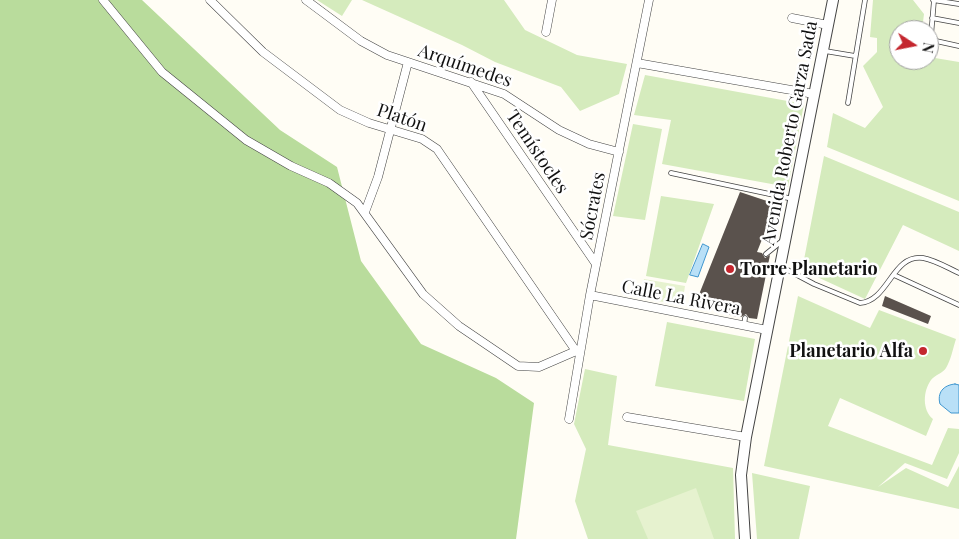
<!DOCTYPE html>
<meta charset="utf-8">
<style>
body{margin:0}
#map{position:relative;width:959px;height:539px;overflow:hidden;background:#fffdf5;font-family:"Playfair Display",serif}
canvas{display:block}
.north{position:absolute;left:889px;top:20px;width:50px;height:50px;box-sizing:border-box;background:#fff;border:1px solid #a0a0a0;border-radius:50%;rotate:101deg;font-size:14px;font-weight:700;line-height:20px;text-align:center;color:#111}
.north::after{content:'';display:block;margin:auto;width:18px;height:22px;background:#c4262e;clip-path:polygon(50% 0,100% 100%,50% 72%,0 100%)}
</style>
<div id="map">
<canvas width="959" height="539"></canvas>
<div class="north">N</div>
</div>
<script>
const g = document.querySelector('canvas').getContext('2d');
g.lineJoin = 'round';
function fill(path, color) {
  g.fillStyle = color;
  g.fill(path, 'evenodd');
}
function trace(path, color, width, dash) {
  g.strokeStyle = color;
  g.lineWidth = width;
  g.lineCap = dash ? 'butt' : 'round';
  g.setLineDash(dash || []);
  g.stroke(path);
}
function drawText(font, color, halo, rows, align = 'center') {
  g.font = font + ' "Playfair Display",serif';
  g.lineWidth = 5;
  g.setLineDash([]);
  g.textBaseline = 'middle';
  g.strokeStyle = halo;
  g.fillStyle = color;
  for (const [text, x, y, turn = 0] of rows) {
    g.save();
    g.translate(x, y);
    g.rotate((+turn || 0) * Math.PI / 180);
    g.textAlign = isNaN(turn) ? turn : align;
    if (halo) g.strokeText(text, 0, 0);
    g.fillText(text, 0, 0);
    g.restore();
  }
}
fill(new Path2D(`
 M317,0H352L342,16Z
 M362,0H504L525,30L577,55L627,64L619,94L580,111L561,87L495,62L462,45Z
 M873,0H913L924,14L922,30H899V60H929V57L959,62V201L827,147L833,113L865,128L883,107L863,66L877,52V38L870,37Z
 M645,75L804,104L788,187L662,164L671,120L634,115Z
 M633,124L662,129L645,220L613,216Z
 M824,156L959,212V251L903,225L865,299L802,270Z
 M661,196L714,204L686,283L646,276Z
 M798,296L870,328L879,310L956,339C953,348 951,360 946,368C943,373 935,375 931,380C923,391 922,410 933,419L926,436L840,398L828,426L932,465L948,428L959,429V453L947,479L905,463L878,487L906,468L948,487L959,466V509L764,466Z
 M667,322L755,339L744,401L655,386Z
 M585,369L617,376L608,445L733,468L735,539H588L575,501L586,449L574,424Z
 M752,473L810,486L799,539H757Z`), '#d5ebbd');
fill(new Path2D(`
 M0,0H142L280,130L337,167L361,261L421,344L496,378L534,403L516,539H0Z`), '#b9dc9c');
fill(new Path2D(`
 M644,279L685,286L682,305L640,298Z
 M696,488L714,539H648L636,511Z`), '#e6f2cf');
const water = new Path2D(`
 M703,244L709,247L698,277L690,275Z
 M955,384L959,385V413H951L940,404C937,393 943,385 955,384Z`);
fill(water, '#b9e0f7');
trace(water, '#3f96cf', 1);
fill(new Path2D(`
 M740,192L776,204L757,252L762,253L765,258L770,255L757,319L749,318L746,314L741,317L733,316L696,302Z
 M885,296L931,316L928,324L882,306Z`), '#5a524d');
const service = new Path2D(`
 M933,0L959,4
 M934,0L931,36L936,41L959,46
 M932,18L959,23
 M825,51L855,56
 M848,103L865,0
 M671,173L793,199
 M766,254L782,241
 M782,267L814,284L860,303C889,301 892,254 923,258C935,260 948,268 959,273
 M894,275L959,305
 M744,326L745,318`);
const minor = new Path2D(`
 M103,0L162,72L246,140L291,166L329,183L357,203L423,294L459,326L518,366L539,367L576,351
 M210,0L263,52L340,110L369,123L422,139L437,149L576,351L580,352
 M306,0L361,41L387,55L504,94L559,130L589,144L619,152
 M792,18L828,25
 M546,32L552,0
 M637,63L814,94
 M471,82L596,264
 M365,212L378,177L408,62
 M590,295L767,330
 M627,417L746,437
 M569,419L590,295L649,0`);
const tertiary = new Path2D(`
 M745,539L741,475L746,437L833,0`);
trace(service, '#444', 5.5);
trace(minor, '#444', 9);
trace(tertiary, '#444', 12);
trace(service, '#fff', 4);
trace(minor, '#fff', 8);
trace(tertiary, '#fff', 10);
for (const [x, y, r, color] of [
 [730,269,5,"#c4262e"],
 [923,351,5,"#c4262e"]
]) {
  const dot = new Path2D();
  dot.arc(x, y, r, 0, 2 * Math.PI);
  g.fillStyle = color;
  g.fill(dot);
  trace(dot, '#fff', 2);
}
drawText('18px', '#111', '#fff', [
 ["Arquímedes",465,66,19],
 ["Platón",402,118,19],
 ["Avenida Roberto Garza Sada",790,133,-79],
 ["Temístocles",537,152,56],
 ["Sócrates",593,206,-79],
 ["Calle La Rivera",681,298,11]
]);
drawText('bold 18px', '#111', '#fff', [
 ["Torre Planetario",740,269],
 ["Planetario Alfa",913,351,"right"]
], 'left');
</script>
